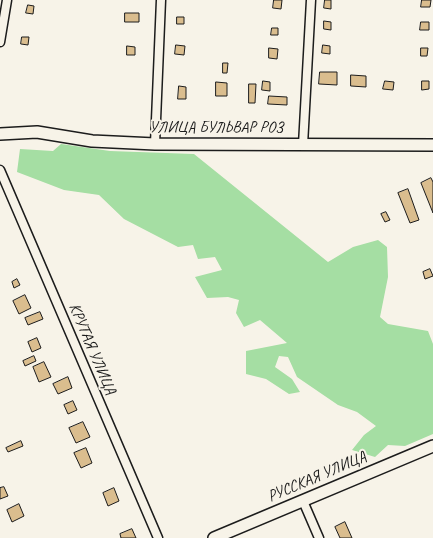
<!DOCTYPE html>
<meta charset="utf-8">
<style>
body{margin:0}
canvas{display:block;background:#f7f3e8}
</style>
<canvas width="433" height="538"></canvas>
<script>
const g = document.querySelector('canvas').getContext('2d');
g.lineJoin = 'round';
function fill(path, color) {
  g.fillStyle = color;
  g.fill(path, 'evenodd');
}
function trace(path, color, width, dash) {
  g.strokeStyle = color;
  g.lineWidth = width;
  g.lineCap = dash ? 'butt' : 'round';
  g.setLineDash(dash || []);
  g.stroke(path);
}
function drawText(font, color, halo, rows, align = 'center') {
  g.font = font + ' Caveat,sans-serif';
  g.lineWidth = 4;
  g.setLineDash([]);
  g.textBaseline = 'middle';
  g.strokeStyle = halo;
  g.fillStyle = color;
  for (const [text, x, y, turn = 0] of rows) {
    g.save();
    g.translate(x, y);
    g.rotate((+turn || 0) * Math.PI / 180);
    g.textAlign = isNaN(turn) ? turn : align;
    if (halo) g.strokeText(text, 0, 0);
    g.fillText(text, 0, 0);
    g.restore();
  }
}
fill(new Path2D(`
 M61,144L110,151L194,154L328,262L353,247L378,240L387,247L388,277L380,317L388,324L428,331L433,344V434L405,446L388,445L375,457L352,450L364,435L376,426L357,412L338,405L297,377L288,357L279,356L275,367L292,379L300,392L289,394L266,379L246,374V351L287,343L260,320L244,327L236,313L239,300L228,297L207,298L195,277L222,270L215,257L198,259L193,245L178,247L124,219L99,195L64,190L17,172L20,149L53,151Z`), '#a5dea3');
const building = new Path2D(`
 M274,0H282L281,9L273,8Z
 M325,0H331V9L324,8Z
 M422,0H431L430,7H421Z
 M28,5L34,6L33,14L26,13Z
 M125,13H139V22H125Z
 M177,17H184V24H177Z
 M324,21L331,22V30L324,29Z
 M421,22H429V30H420Z
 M272,28H278V35H271Z
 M22,37H29L28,45L21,44Z
 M176,45L185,46L184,55L175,54Z
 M323,45L330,46V54L322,53Z
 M127,46L135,47V55H127Z
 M269,48L278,49L277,59L269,58Z
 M421,48H428L427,56H421Z
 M223,63H228L227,73H223Z
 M320,72H337V85L319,84Z
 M351,75L366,76V87L351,86Z
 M263,81L270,82V91L262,90Z
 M385,81L394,82L393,90L383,89Z
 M422,81H429V89L422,90Z
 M216,82L227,83V96H216Z
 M249,84H256L255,103H249Z
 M179,86L186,87V99H178Z
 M269,96L287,97V105L268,104Z
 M431,178L433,182V213L421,183Z
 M408,189L419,220L410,223L398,193Z
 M386,212L390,220L385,222L381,214Z
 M430,269L433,276L425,279L423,272Z
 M17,279L20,285L14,288L12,282Z
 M25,295L31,308L19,314L13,301Z
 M40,312L43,319L28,325L25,318Z
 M37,338L41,348L32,352L28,342Z
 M34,356L36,361L25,366L23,361Z
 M44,362L51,377L39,382L33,367Z
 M68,377L72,388L58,394L53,384Z
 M73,401L77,410L68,414L64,405Z
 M83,422L90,437L76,443L69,428Z
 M21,441L23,446L8,452L6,448Z
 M86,448L92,463L81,468L74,453Z
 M4,487L8,496L0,499V488Z
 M114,488L119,501L108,506L103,493Z
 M19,504L24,516L12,522L7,510Z
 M345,522L352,538H340L335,527Z
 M132,529L136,538H121L120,534Z`);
fill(building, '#dabd8e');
trace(building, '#1c1c1c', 1);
const minor = new Path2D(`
 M0,42L7,0
 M155,144L161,0
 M303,145L311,0
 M0,170L158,538
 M303,501L319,538`);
const tertiary = new Path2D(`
 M0,134L37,132L92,141L155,144L433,145
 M214,538L433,446`);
trace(minor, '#1c1c1c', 11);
trace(tertiary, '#1c1c1c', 14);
trace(minor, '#f7f3e8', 8);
trace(tertiary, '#f7f3e8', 11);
drawText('16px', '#1c1c1c', '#f7f3e8', [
 ["УЛИЦА БУЛЬВАР РОЗ",216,128],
 ["КРУТАЯ УЛИЦА",92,349,67],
 ["РУССКАЯ УЛИЦА",317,477,-23]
]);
</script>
